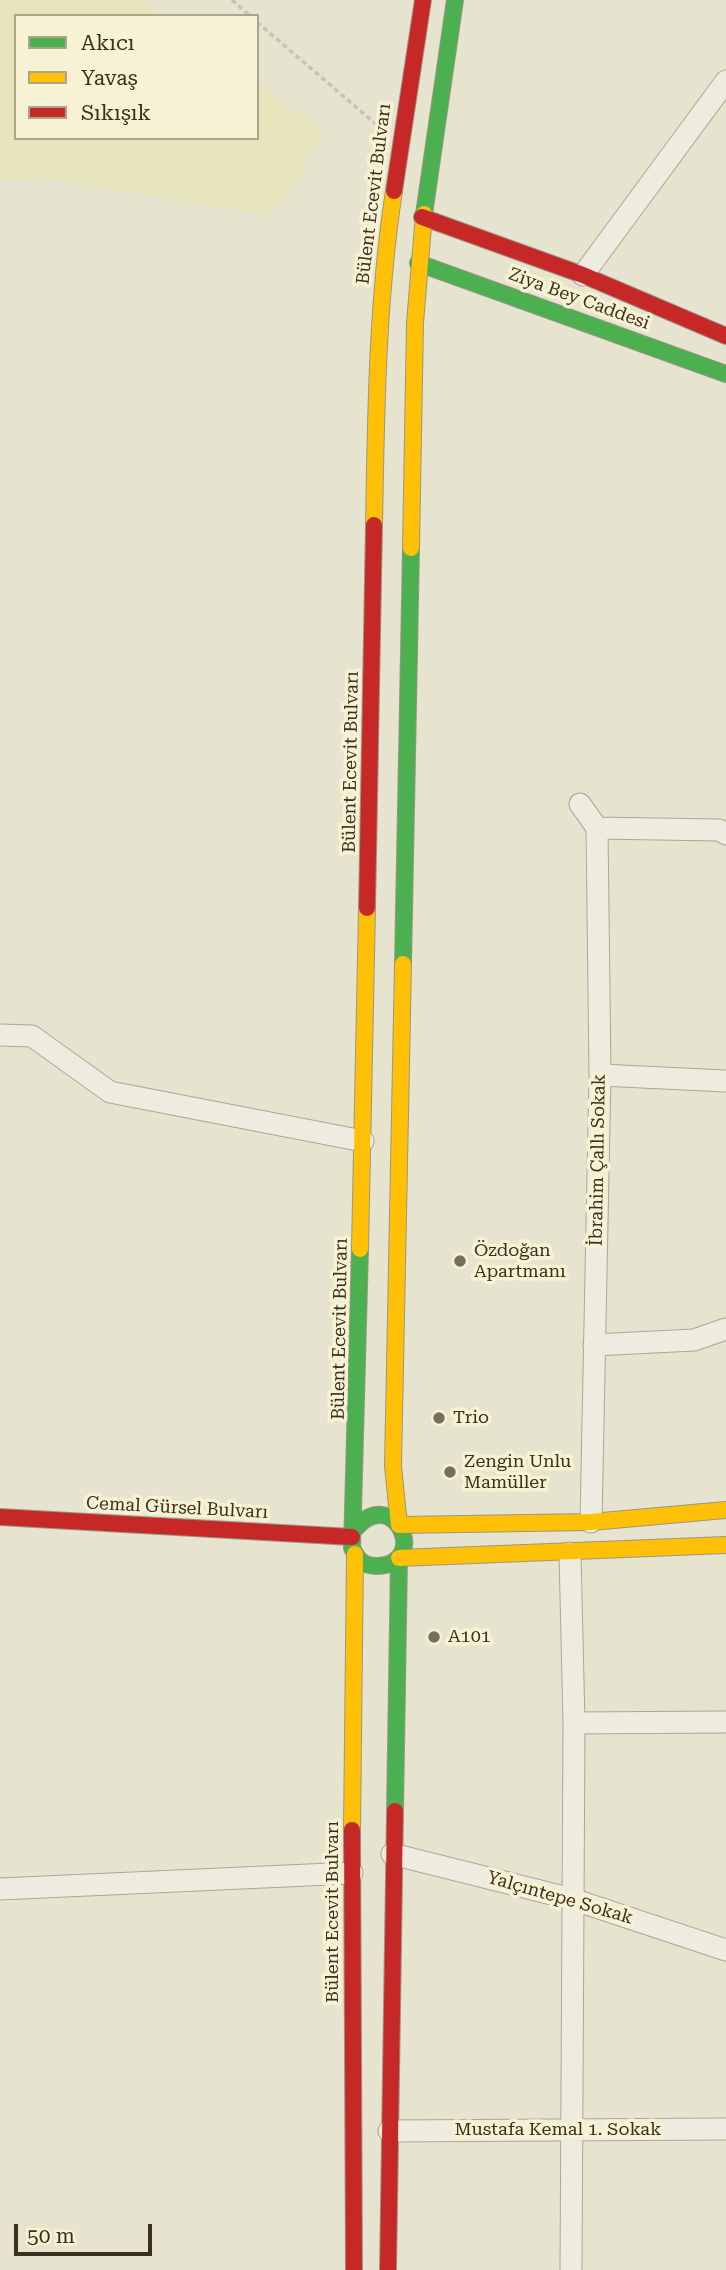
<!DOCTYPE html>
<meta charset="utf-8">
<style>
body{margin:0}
#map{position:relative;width:726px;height:2270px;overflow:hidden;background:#e6e3ce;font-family:"Roboto Serif",serif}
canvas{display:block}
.legend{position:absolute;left:14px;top:14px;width:245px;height:126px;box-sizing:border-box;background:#f7f2d4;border:2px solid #aca48b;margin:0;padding:9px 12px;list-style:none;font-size:21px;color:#3b301e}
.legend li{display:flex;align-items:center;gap:14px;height:35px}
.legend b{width:35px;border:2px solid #aca48b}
.scale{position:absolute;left:14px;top:2224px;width:138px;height:32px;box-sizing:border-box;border:4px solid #3b301e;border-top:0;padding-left:9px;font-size:21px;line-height:24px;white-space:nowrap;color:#3b301e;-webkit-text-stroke:5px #f7f2d4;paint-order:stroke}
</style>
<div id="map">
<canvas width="726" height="2270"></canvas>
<ul class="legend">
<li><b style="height:9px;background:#4caf50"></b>Akıcı</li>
<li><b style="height:9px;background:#ffc107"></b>Yavaş</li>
<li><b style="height:9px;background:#c62828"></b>Sıkışık</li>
</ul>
<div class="scale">50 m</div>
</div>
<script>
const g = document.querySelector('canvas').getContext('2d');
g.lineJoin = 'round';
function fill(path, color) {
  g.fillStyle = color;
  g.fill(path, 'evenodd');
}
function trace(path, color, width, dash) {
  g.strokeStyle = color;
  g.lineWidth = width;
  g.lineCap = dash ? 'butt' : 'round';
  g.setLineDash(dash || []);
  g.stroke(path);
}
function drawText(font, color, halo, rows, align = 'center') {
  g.font = font + ' "Roboto Serif",serif';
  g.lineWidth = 7;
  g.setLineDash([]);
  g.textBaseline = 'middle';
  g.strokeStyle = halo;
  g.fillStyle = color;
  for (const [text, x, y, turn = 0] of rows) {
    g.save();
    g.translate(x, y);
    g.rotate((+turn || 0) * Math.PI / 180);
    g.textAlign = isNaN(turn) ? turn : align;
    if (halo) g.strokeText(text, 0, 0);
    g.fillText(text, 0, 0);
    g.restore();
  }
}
fill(new Path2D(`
 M0,0H142L163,16H16V138H257V83L324,131L290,195L266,215L42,178L0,180Z`), '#e6e5be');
const street = new Path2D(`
 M583,275L726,81
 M580,804L597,828L600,1075L591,1522
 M597,828L719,830L726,834
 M0,1035L32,1036L110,1092L363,1141
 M600,1075L726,1081
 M594,1345L694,1340L726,1329
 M570,1553L574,1723L571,2270
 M574,1723L726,1722
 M392,1854L572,1899L726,1950
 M0,1889L352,1873
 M389,2131L726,2129`);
const fast = new Path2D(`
 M424,214L455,0
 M418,263L726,374
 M403,964L411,548
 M355,1529C394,1483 431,1564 377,1566C363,1566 358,1560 352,1548L360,1249
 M395,1811L399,1558`);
const slow = new Path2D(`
 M374,525C376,413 377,302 394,191
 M411,548L415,323L424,214
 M360,1249L367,908
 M399,1525L591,1522L726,1510
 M399,1525L393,1466L403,964
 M399,1558L726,1545
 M352,1830L355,1554`);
const jam = new Path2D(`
 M394,191L423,0
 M422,217L583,275L726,336
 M367,908L374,525
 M0,1517L352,1537
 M352,1830L354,2270
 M388,2270L395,1811`);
trace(street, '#aba796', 23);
trace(fast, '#9b9686', 18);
trace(slow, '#9b9686', 18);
trace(jam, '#9b9686', 18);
trace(new Path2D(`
 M232,0L250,16
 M257,22L378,126`), '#c7c4b6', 3.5, [5, 3.5]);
trace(street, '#eeecdf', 21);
trace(fast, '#4caf50', 16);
trace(slow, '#ffc107', 16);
trace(jam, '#c62828', 16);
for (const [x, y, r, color] of [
 [460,1261,7,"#776f5c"],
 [439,1418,7,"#776f5c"],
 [450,1472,7,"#776f5c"],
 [434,1637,7,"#776f5c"]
]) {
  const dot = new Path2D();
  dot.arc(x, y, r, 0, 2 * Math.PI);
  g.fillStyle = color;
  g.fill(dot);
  trace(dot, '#f7f2d4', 2.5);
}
drawText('18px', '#3b301e', '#f7f2d4', [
 ["Bülent Ecevit Bulvarı",374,194,-83],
 ["Ziya Bey Caddesi",579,299,20],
 ["Bülent Ecevit Bulvarı",351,762,-89],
 ["İbrahim Çallı Sokak",598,1160,-89],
 ["Bülent Ecevit Bulvarı",340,1329,-89],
 ["Cemal Gürsel Bulvarı",177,1508,3],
 ["Yalçıntepe Sokak",560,1898,16],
 ["Bülent Ecevit Bulvarı",333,1912,-90],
 ["Mustafa Kemal 1. Sokak",558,2130]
]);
drawText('18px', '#3b301e', '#f7f2d4', [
 ["Özdoğan",474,1251],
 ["Apartmanı",474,1272],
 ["Trio",453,1418],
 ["Zengin Unlu",464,1462],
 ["Mamüller",464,1483],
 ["A101",448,1637]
], 'left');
</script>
